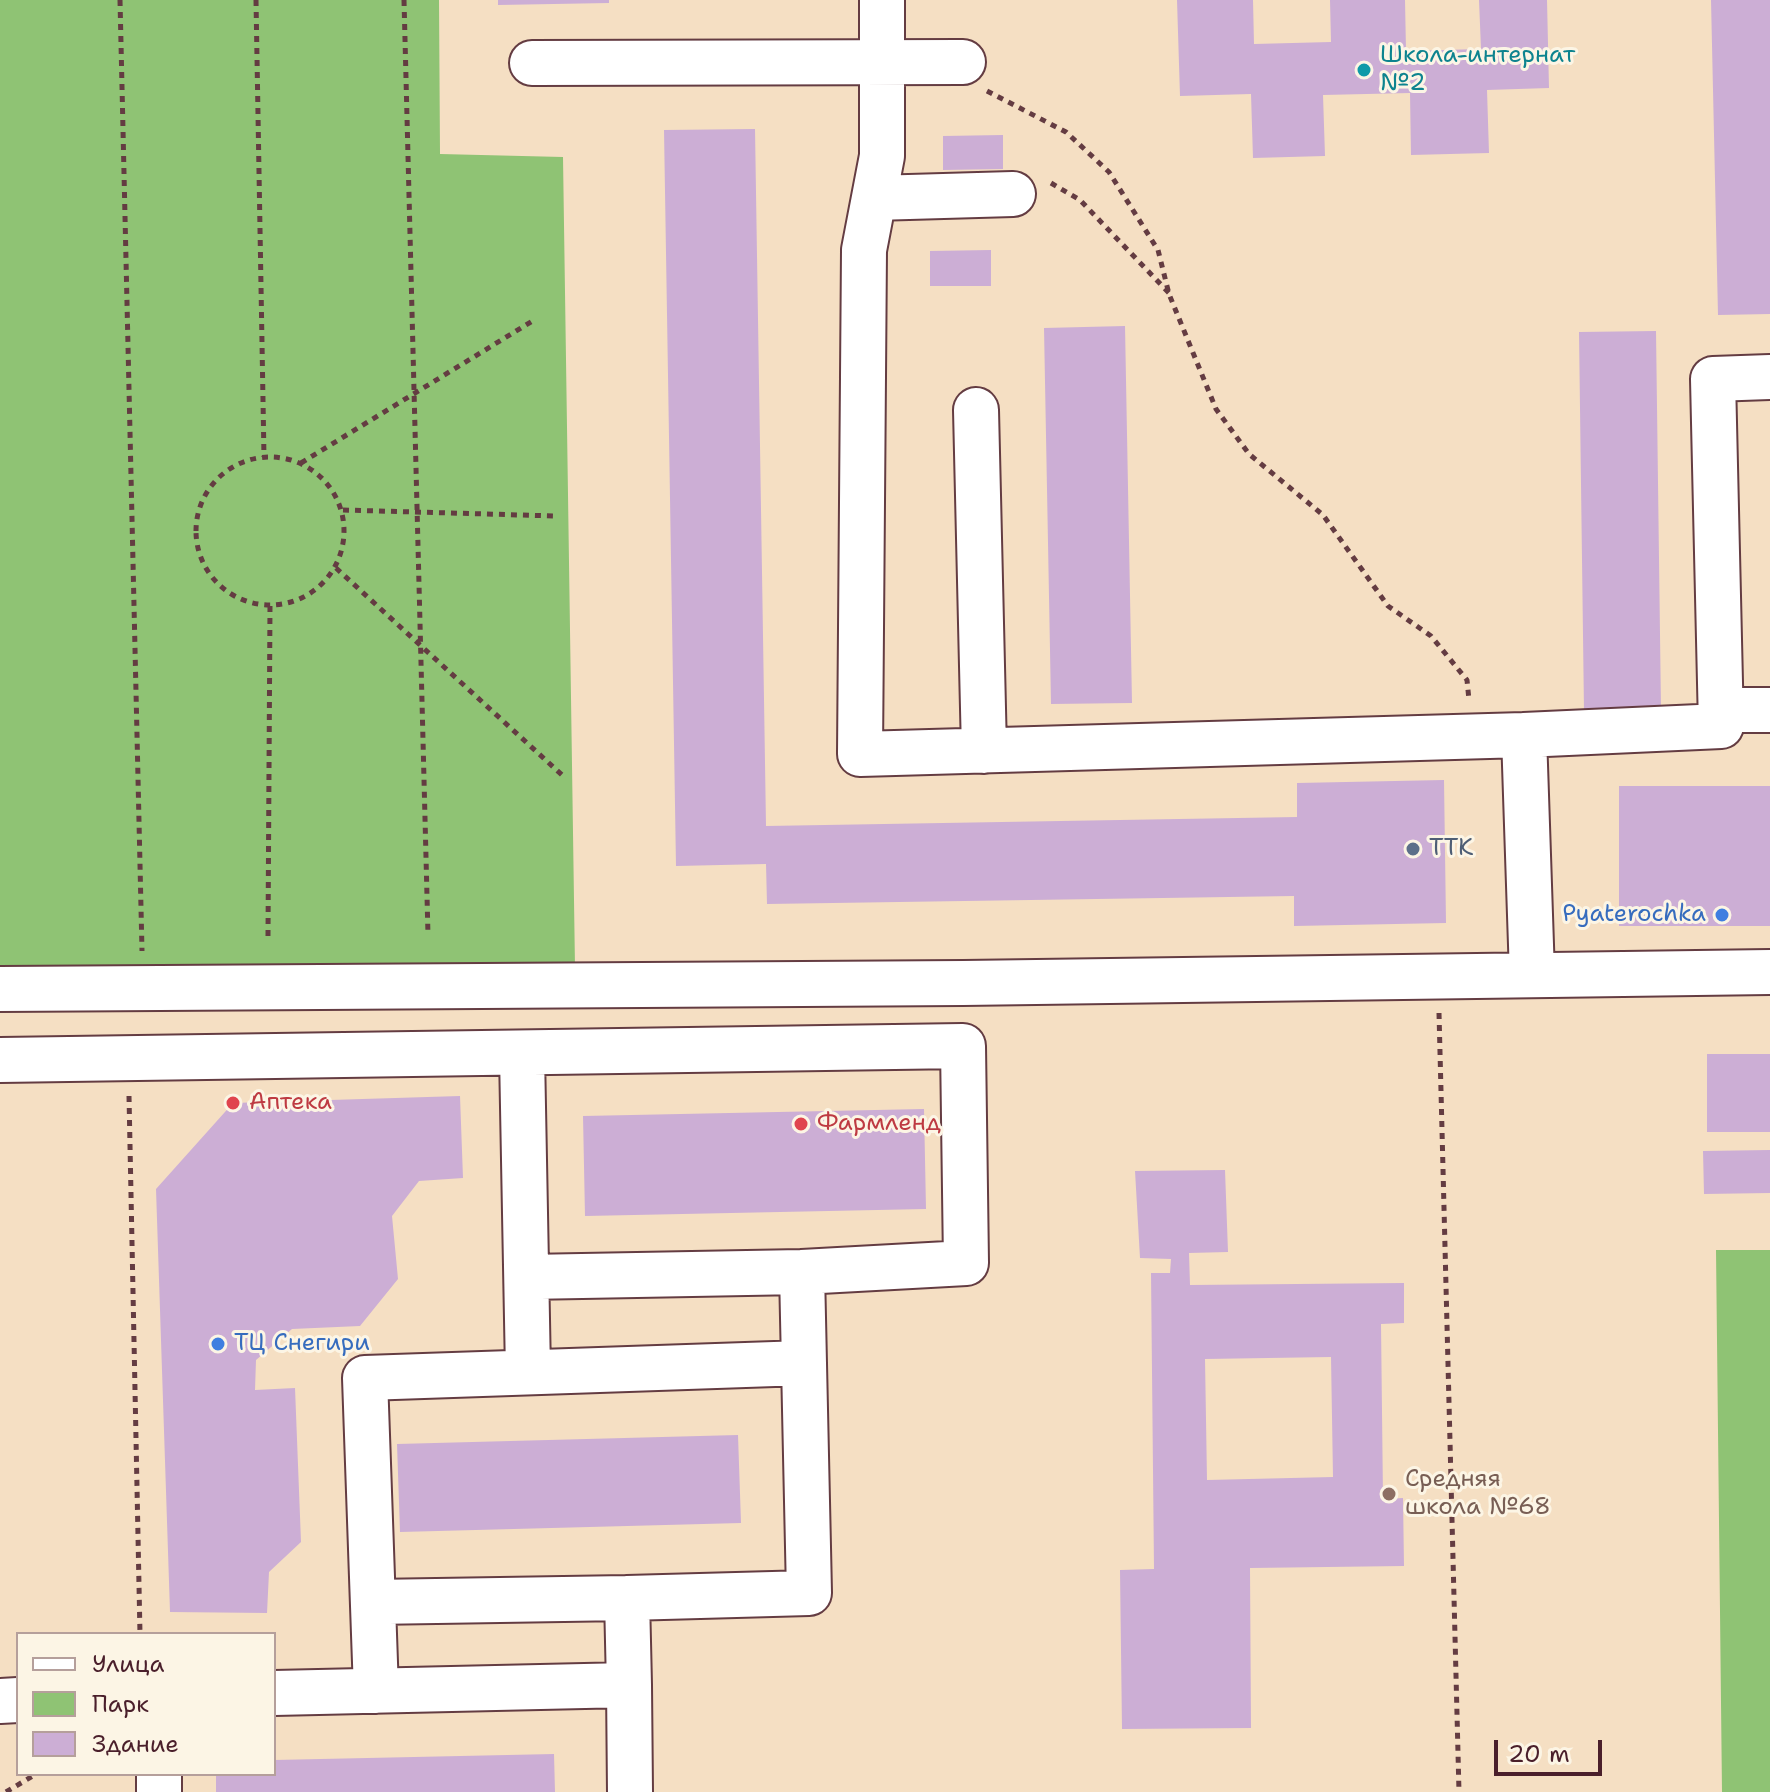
<!DOCTYPE html>
<meta charset="utf-8">
<style>
body{margin:0}
#map{position:relative;width:1770px;height:1792px;overflow:hidden;background:#f5dfc3;font-family:"Shantell Sans",sans-serif}
canvas{display:block}
.legend{position:absolute;left:16px;top:1632px;width:260px;height:144px;box-sizing:border-box;background:#fcf5e5;border:2px solid #b59f9b;margin:0;padding:10px 14px;list-style:none;font-size:24px;color:#4a1f2b}
.legend li{display:flex;align-items:center;gap:16px;height:40px}
.legend b{width:40px;border:2px solid #b59f9b}
.scale{position:absolute;left:1494px;top:1740px;width:108px;height:36px;box-sizing:border-box;border:4px solid #4a1f2b;border-top:0;padding-left:10px;font-size:24px;line-height:28px;white-space:nowrap;color:#4a1f2b;-webkit-text-stroke:6px #fcf5e5;paint-order:stroke}
</style>
<div id="map">
<canvas width="1770" height="1792"></canvas>
<ul class="legend">
<li><b style="height:10px;background:#fff"></b>Улица</li>
<li><b style="height:22px;background:#8fc374"></b>Парк</li>
<li><b style="height:22px;background:#ccaed5"></b>Здание</li>
</ul>
<div class="scale">20 m</div>
</div>
<script>
const g = document.querySelector('canvas').getContext('2d');
g.lineJoin = 'round';
function fill(path, color) {
  g.fillStyle = color;
  g.fill(path, 'evenodd');
}
function trace(path, color, width, dash) {
  g.strokeStyle = color;
  g.lineWidth = width;
  g.lineCap = dash ? 'butt' : 'round';
  g.setLineDash(dash || []);
  g.stroke(path);
}
function drawText(font, color, halo, rows, align = 'center') {
  g.font = font + ' "Shantell Sans",sans-serif';
  g.lineWidth = 6;
  g.setLineDash([]);
  g.textBaseline = 'middle';
  g.strokeStyle = halo;
  g.fillStyle = color;
  for (const [text, x, y, turn = 0] of rows) {
    g.save();
    g.translate(x, y);
    g.rotate((+turn || 0) * Math.PI / 180);
    g.textAlign = isNaN(turn) ? turn : align;
    if (halo) g.strokeText(text, 0, 0);
    g.fillText(text, 0, 0);
    g.restore();
  }
}
fill(new Path2D(`
 M0,0H439L440,154L563,157L575,967L0,977Z
 M1716,1250H1770V1792H1722Z`), '#8fc374');
fill(new Path2D(`
 M498,0H609V3L498,5Z
 M1177,0H1253L1254,44L1331,42L1330,0H1405L1406,51L1481,49L1479,0H1547L1549,88L1487,90L1489,153L1411,155L1410,93L1323,95L1325,156L1253,158L1251,94L1180,96Z
 M1711,0H1770V314L1718,315Z
 M755,129L766,826L1297,817V783L1444,780L1446,923L1294,926V896L767,904L766,864L676,866L664,130Z
 M1003,135V169L943,170V136Z
 M991,250V286H930V251Z
 M1125,326L1132,703L1051,704L1044,328Z
 M1656,331L1661,710L1584,711L1579,332Z
 M1619,786H1770V926H1619Z
 M1707,1054H1770V1132H1707Z
 M460,1096L463,1178L419,1181L392,1216L398,1279L360,1326L292,1329L256,1360L255,1390L295,1388L301,1542L269,1572L267,1613L170,1612L156,1189L233,1103Z
 M924,1109L926,1209L585,1216L583,1116Z
 M1770,1150V1193L1704,1194L1703,1151Z
 M1225,1170L1228,1252L1189,1253L1190,1285L1404,1283V1323L1381,1324L1383,1499L1403,1498L1404,1566L1250,1568L1251,1728L1122,1729L1120,1570L1154,1569L1151,1273H1170L1171,1259L1140,1258L1135,1171ZM1331,1357L1333,1477L1207,1480L1205,1359Z
 M738,1435L741,1523L400,1532L397,1444Z
 M554,1754L555,1792H216V1774H274V1760Z`), '#ccaed5');
const minor = new Path2D(`
 M882,0V156L864,250L860,754L1524,735
 M532,63L963,62
 M874,198L1013,194
 M976,410L984,751
 M1721,710H1770
 M1532,975L1524,735L1721,726L1713,379L1770,377
 M0,989L963,983L1770,972
 M522,1054L528,1372
 M0,1060L963,1046L966,1263L802,1272L809,1593L627,1598L629,1685
 M527,1277L802,1272
 M373,1602L627,1598
 M376,1691L365,1378L804,1363
 M274,1693L629,1685L630,1792
 M0,1701L18,1700
 M159,1774V1792`);
trace(minor, '#643c42', 48);
trace(new Path2D(`
 M120,0L142,951
 M256,0L264,457
 M404,0L428,935
 M987,91L1066,132L1109,172L1158,250L1169,294L1216,409L1249,454L1323,515L1388,606L1431,636L1467,680L1469,700
 M1051,183L1080,200L1169,293
 M196 531a74 74 0 1 1 148 0a74 74 0 1 1-148 0Z
 M301,463L534,320
 M343,510L557,516
 M336,568L562,775
 M268,936L270,606
 M1439,1013L1459,1792
 M129,1096L140,1634
 M6,1792L36,1774`), '#643c42', 5, [6, 6]);
trace(minor, '#fff', 44);
for (const [x, y, r, color] of [
 [1364,70,8,"#0f9aa8"],
 [1413,849,8,"#5c6f8a"],
 [1722,915,8,"#3f7fe0"],
 [233,1103,8,"#e0444e"],
 [801,1124,8,"#e0444e"],
 [218,1344,8,"#3f7fe0"],
 [1389,1494,8,"#8d6e63"]
]) {
  const dot = new Path2D();
  dot.arc(x, y, r, 0, 2 * Math.PI);
  g.fillStyle = color;
  g.fill(dot);
  trace(dot, '#fcf5e5', 3);
}
drawText('24px', '#0d838f', '#fcf5e5', [
 ["Школа-интернат",1380,56],
 ["№2",1380,84]
], 'left');
drawText('24px', '#4e5e75', '#fcf5e5', [
 ["ТТК",1429,849]
], 'left');
drawText('24px', '#366cbe', '#fcf5e5', [
 ["Pyaterochka",1706,915],
 ["ТЦ Снегири",234,1344,"left"]
], 'right');
drawText('24px', '#be3a42', '#fcf5e5', [
 ["Аптека",249,1103],
 ["Фармленд",817,1124]
], 'left');
drawText('24px', '#785e54', '#fcf5e5', [
 ["Средняя",1405,1480],
 ["школа №68",1405,1508]
], 'left');
</script>
